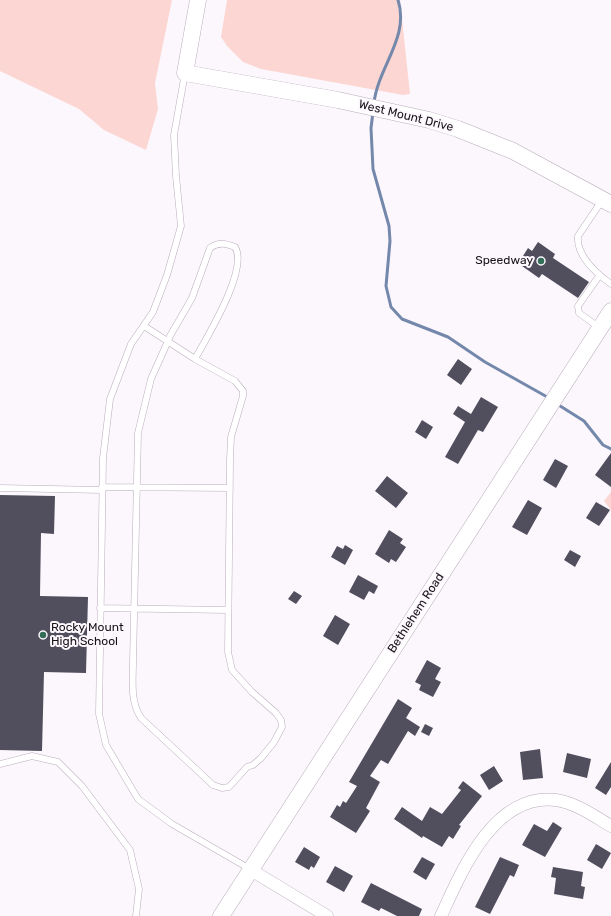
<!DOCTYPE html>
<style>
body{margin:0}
canvas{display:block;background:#fcf7fd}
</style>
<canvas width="611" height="916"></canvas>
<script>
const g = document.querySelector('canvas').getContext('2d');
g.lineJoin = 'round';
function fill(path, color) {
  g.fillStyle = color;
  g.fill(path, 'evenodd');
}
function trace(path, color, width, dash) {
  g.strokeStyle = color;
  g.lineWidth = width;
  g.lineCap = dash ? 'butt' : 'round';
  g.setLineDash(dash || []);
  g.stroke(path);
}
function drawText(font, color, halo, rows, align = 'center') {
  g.font = font + ' Rubik,sans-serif';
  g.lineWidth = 4;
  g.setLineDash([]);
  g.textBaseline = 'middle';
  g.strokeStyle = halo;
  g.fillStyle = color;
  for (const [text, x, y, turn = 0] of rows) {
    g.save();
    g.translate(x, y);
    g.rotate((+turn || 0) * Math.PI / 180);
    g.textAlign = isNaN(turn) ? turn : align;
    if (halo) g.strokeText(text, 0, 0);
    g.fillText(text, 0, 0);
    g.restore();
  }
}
fill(new Path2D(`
 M0,0H172L155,83L158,109L146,150L104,130L79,109L0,71Z
 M227,0H400L410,94L403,95L261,69L243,62L227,46L221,37Z
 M611,492V510L604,501Z`), '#fcd6d2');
trace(new Path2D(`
 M374,103C378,67 410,37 398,0
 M373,112L371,128L373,169L389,226L390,241L386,286L391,307L402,319L448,337L485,362L549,398
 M557,404L584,421L603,445L611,449`), '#7488ab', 3);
fill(new Path2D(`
 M538,242L555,254L553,258L589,282L578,298L542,274L539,278L522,266L527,258L523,256L528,248L532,251Z
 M458,359L472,369L461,385L447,375Z
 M481,397L498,407L483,432L478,430L458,464L445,457L465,422L453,414L458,406L471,414Z
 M422,420L433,427L426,439L415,432Z
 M611,453V487L595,475Z
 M555,459L568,466L556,488L543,480Z
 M387,476L408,493L396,508L375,491Z
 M0,495L55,496L54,534L41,533L40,596L88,597L86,673L44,672L42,751L0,750Z
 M528,500L542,508L527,535L512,527Z
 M596,502L610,510L599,526L586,518Z
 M389,530L403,539L400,543L406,547L396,562L391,559L389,563L375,554Z
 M345,545L353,550L345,565L331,557L337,546L343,549Z
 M570,550L581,556L575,567L564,560Z
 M358,575L378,586L374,594L369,591L364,600L349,592Z
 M294,591L302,596L296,604L288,599Z
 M335,615L350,624L338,645L323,636Z
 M427,660L441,668L435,679L441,682L433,697L419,690L421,685L415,682Z
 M398,699L412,708L406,718L420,727L415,736L408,731L388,764L381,760L370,776L380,782L366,808L370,811L356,833L330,817L337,805L340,807L343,801L346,803L357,786L349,782Z
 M425,724L433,728L429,736L421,732Z
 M540,749L543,778L523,780L520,752Z
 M567,753L591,759L587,778L563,772Z
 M611,762V787L606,795L595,788Z
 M494,766L503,781L489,790L480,775Z
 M463,781L482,796L459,825L461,826L453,839L449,836L442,847L423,836L422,838L394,819L402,807L422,821L430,807L442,814L461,790L458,788Z
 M553,822L562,828L545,857L522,845L534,824L547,831Z
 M596,844L611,853L602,869L587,860Z
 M304,847L320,857L314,868L311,866L309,870L295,862Z
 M422,857L435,864L426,880L413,872Z
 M500,857L519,865L514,877L510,875L490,914L475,907Z
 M335,866L353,876L344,892L326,882Z
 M553,867L583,872L581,886L585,887L583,899L554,894L556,878L551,877Z
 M371,883L422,909L419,916H397L381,908L379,911L361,902Z`), '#514f5e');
const lane = new Path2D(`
 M185,73L174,135L176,176L181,226L167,275L153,312L131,344L110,399L103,458L99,714L106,745L138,799L172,824L250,869
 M603,199L578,236C576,256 596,273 611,284
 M599,276L578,306L579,313L600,328
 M144,326L195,359L235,381L243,391V396L231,437L230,460L228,652L232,670L252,692L276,713L281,720L282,727L274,742L261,758L253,765L247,767L229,787L222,788L213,785L141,718C130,701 133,682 133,662L138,433L151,379L168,341L170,336L192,298L210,248C218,242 225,243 235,247C249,269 207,337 195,359
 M102,487L230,488
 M0,488L102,490
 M100,608L227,610
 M0,764L32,756L58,762L82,786L130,850L139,889L136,916`);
const street = new Path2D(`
 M251,870L327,916
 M441,916C462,870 494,793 556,800C576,803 594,816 611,826`);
const secondary = new Path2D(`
 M198,0L185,73L338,100L429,120L458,129L513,151L611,204
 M221,916L611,311`);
trace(lane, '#b8acba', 7);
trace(street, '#b8acba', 13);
trace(secondary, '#b8acba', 17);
trace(lane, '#fff', 6);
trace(street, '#fff', 12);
trace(secondary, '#fff', 16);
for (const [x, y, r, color] of [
 [541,261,4,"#326e58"],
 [43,635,4,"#326e58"]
]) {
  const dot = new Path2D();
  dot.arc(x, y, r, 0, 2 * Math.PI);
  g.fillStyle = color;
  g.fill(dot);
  trace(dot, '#fcf7fd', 1.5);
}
drawText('12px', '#161216', '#fcf7fd', [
 ["West Mount Drive",406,116,14],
 ["Bethlehem Road",416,613,-57]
]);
drawText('12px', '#161216', '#fcf7fd', [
 ["Speedway",533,261],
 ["Rocky Mount",51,628,"left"],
 ["High School",51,642,"left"]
], 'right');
</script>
